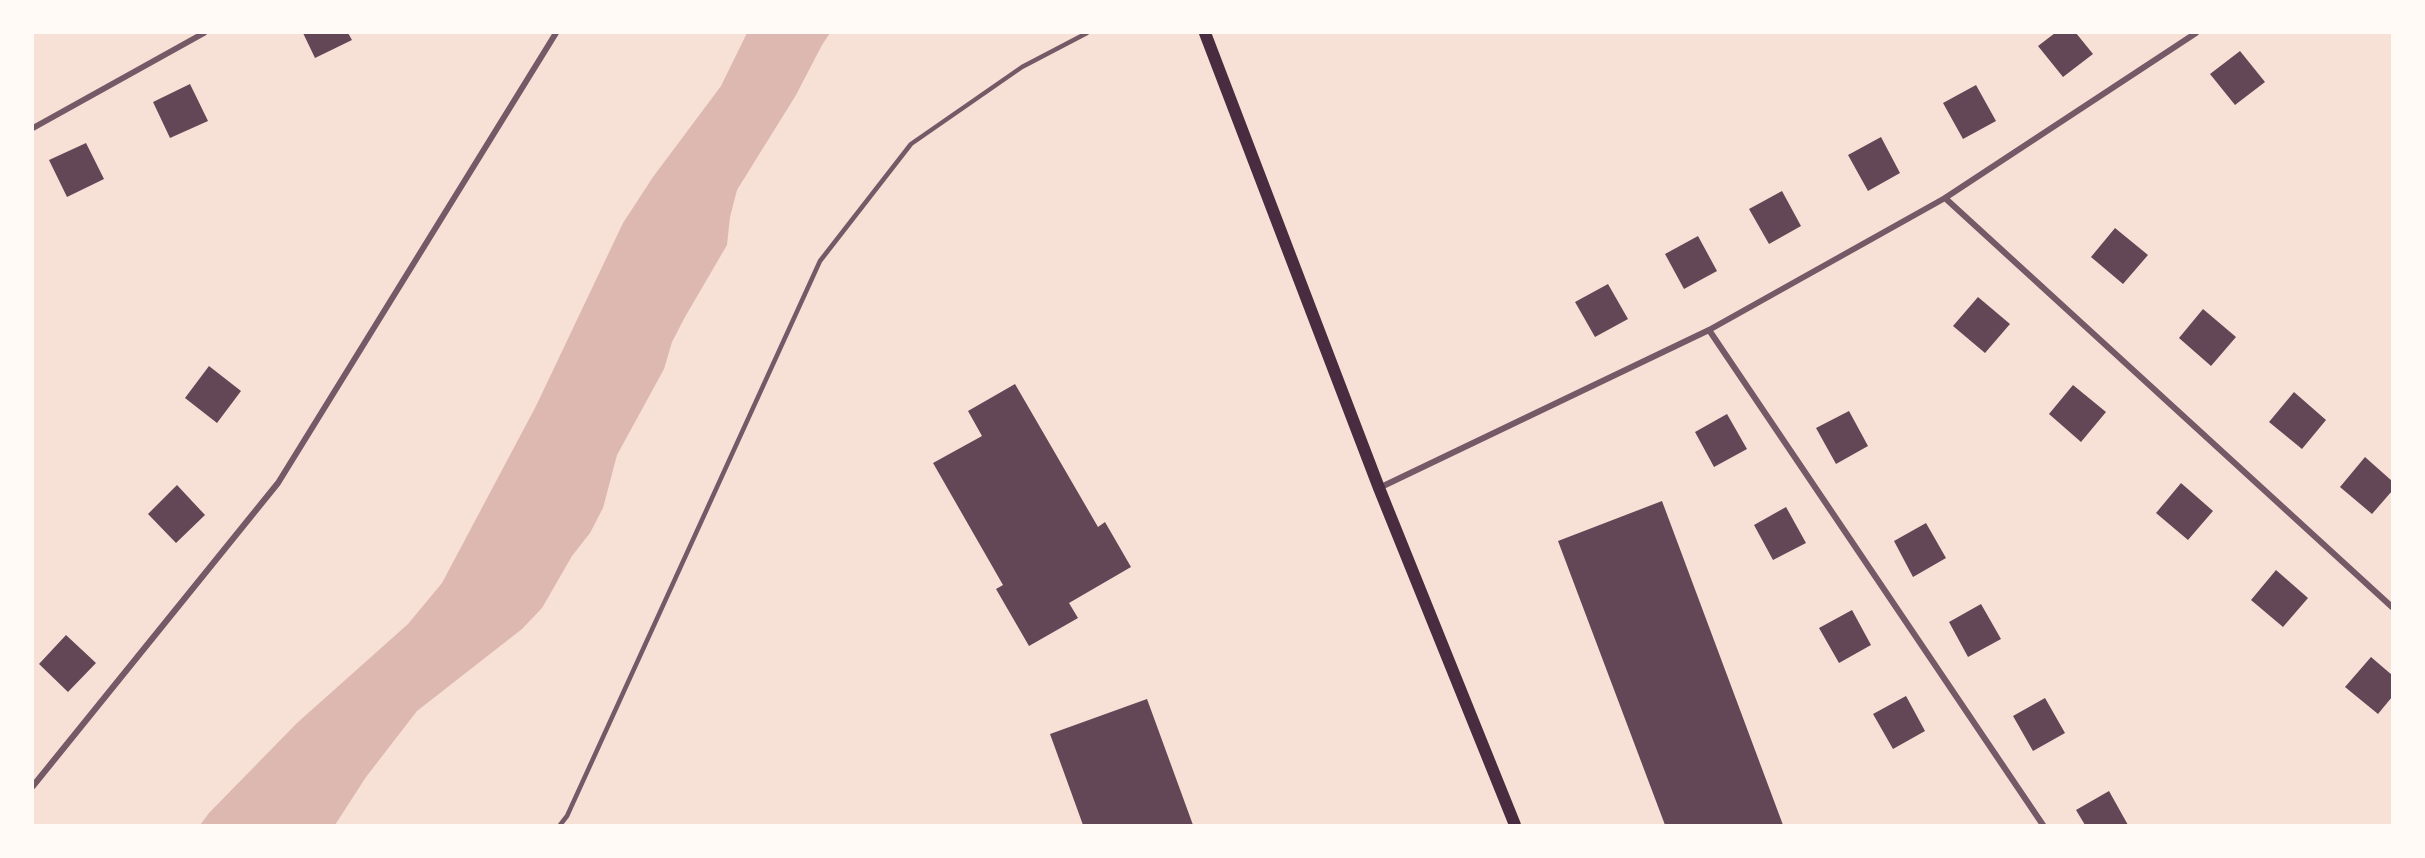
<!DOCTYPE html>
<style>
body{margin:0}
#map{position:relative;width:2425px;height:858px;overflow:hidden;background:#f7e1d7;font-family:"Nunito Sans",sans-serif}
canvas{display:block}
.frame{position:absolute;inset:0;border:34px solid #fffaf5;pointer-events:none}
</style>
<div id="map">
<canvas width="2425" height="858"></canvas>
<div class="frame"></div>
</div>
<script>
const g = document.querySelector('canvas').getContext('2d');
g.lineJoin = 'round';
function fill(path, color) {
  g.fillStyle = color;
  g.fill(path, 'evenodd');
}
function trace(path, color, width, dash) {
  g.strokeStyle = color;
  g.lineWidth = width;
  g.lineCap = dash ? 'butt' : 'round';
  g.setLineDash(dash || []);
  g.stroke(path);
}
fill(new Path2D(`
 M747,33H830L822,45L796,95L737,190L730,217L727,245L685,317L672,342L664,369L617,455L603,508L590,533L572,556L542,608L522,629L417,711L366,777L335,825H200L209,813L297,723L408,624L442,583L536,406L623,223L653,177L721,86Z`), '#dcb8b0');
fill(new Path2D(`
 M303,33H348L352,40L315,58Z
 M2055,33H2076L2093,54L2063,77L2038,46Z
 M2240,51L2265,82L2235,105L2210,74Z
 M190,84L208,121L170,138L153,102Z
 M1976,85L1996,121L1963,139L1943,103Z
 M1881,137L1900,173L1868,191L1848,155Z
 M86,143L104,179L67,197L49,160Z
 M1782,191L1801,226L1769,244L1749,209Z
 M2115,228L2148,255L2123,284L2091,257Z
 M1698,236L1717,271L1684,289L1665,254Z
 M1608,284L1628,319L1595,337L1575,302Z
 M1978,297L2010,324L1985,353L1953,326Z
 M2203,309L2236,337L2211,366L2179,338Z
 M209,366L241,391L217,423L185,398Z
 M1015,384L1098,527L1105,522L1131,567L1069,603L1078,618L1029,646L996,589L1003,585L933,463L982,436L968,411Z
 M2073,385L2106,412L2081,442L2049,414Z
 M2294,392L2326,420L2302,449L2269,422Z
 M1849,411L1868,446L1836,464L1816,428Z
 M1727,414L1747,449L1714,467L1695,432Z
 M2365,457L2392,481V491L2372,514L2340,487Z
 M2181,483L2213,511L2188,540L2156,513Z
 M177,485L205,515L176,543L148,514Z
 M1662,501L1783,825H1665L1558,541Z
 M1786,507L1806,543L1773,560L1754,525Z
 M1926,523L1946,558L1913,577L1894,541Z
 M2276,570L2308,598L2283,627L2251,600Z
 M1981,604L2001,639L1968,657L1949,622Z
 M1852,610L1871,645L1839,663L1819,628Z
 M66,635L96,663L68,692L39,664Z
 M2371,657L2392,675V697L2378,714L2345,687Z
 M1906,696L1925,731L1893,749L1873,714Z
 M2045,698L2065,733L2033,751L2013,716Z
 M1147,699L1193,825H1083L1050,734Z
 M2109,791L2128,825H2085L2076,810Z`), '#644757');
trace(new Path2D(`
 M560,825L567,816L820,261L911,144L1022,67L1087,33`), '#755966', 4.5);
trace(new Path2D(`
 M33,128L204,33
 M1945,198L2392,607
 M1709,330L2043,825
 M1379,488L1709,330L1945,198L2196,33
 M33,786L278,483L556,33`), '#755966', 6);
trace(new Path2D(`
 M1205,33L1379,488L1515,825`), '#4a2c40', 12);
</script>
